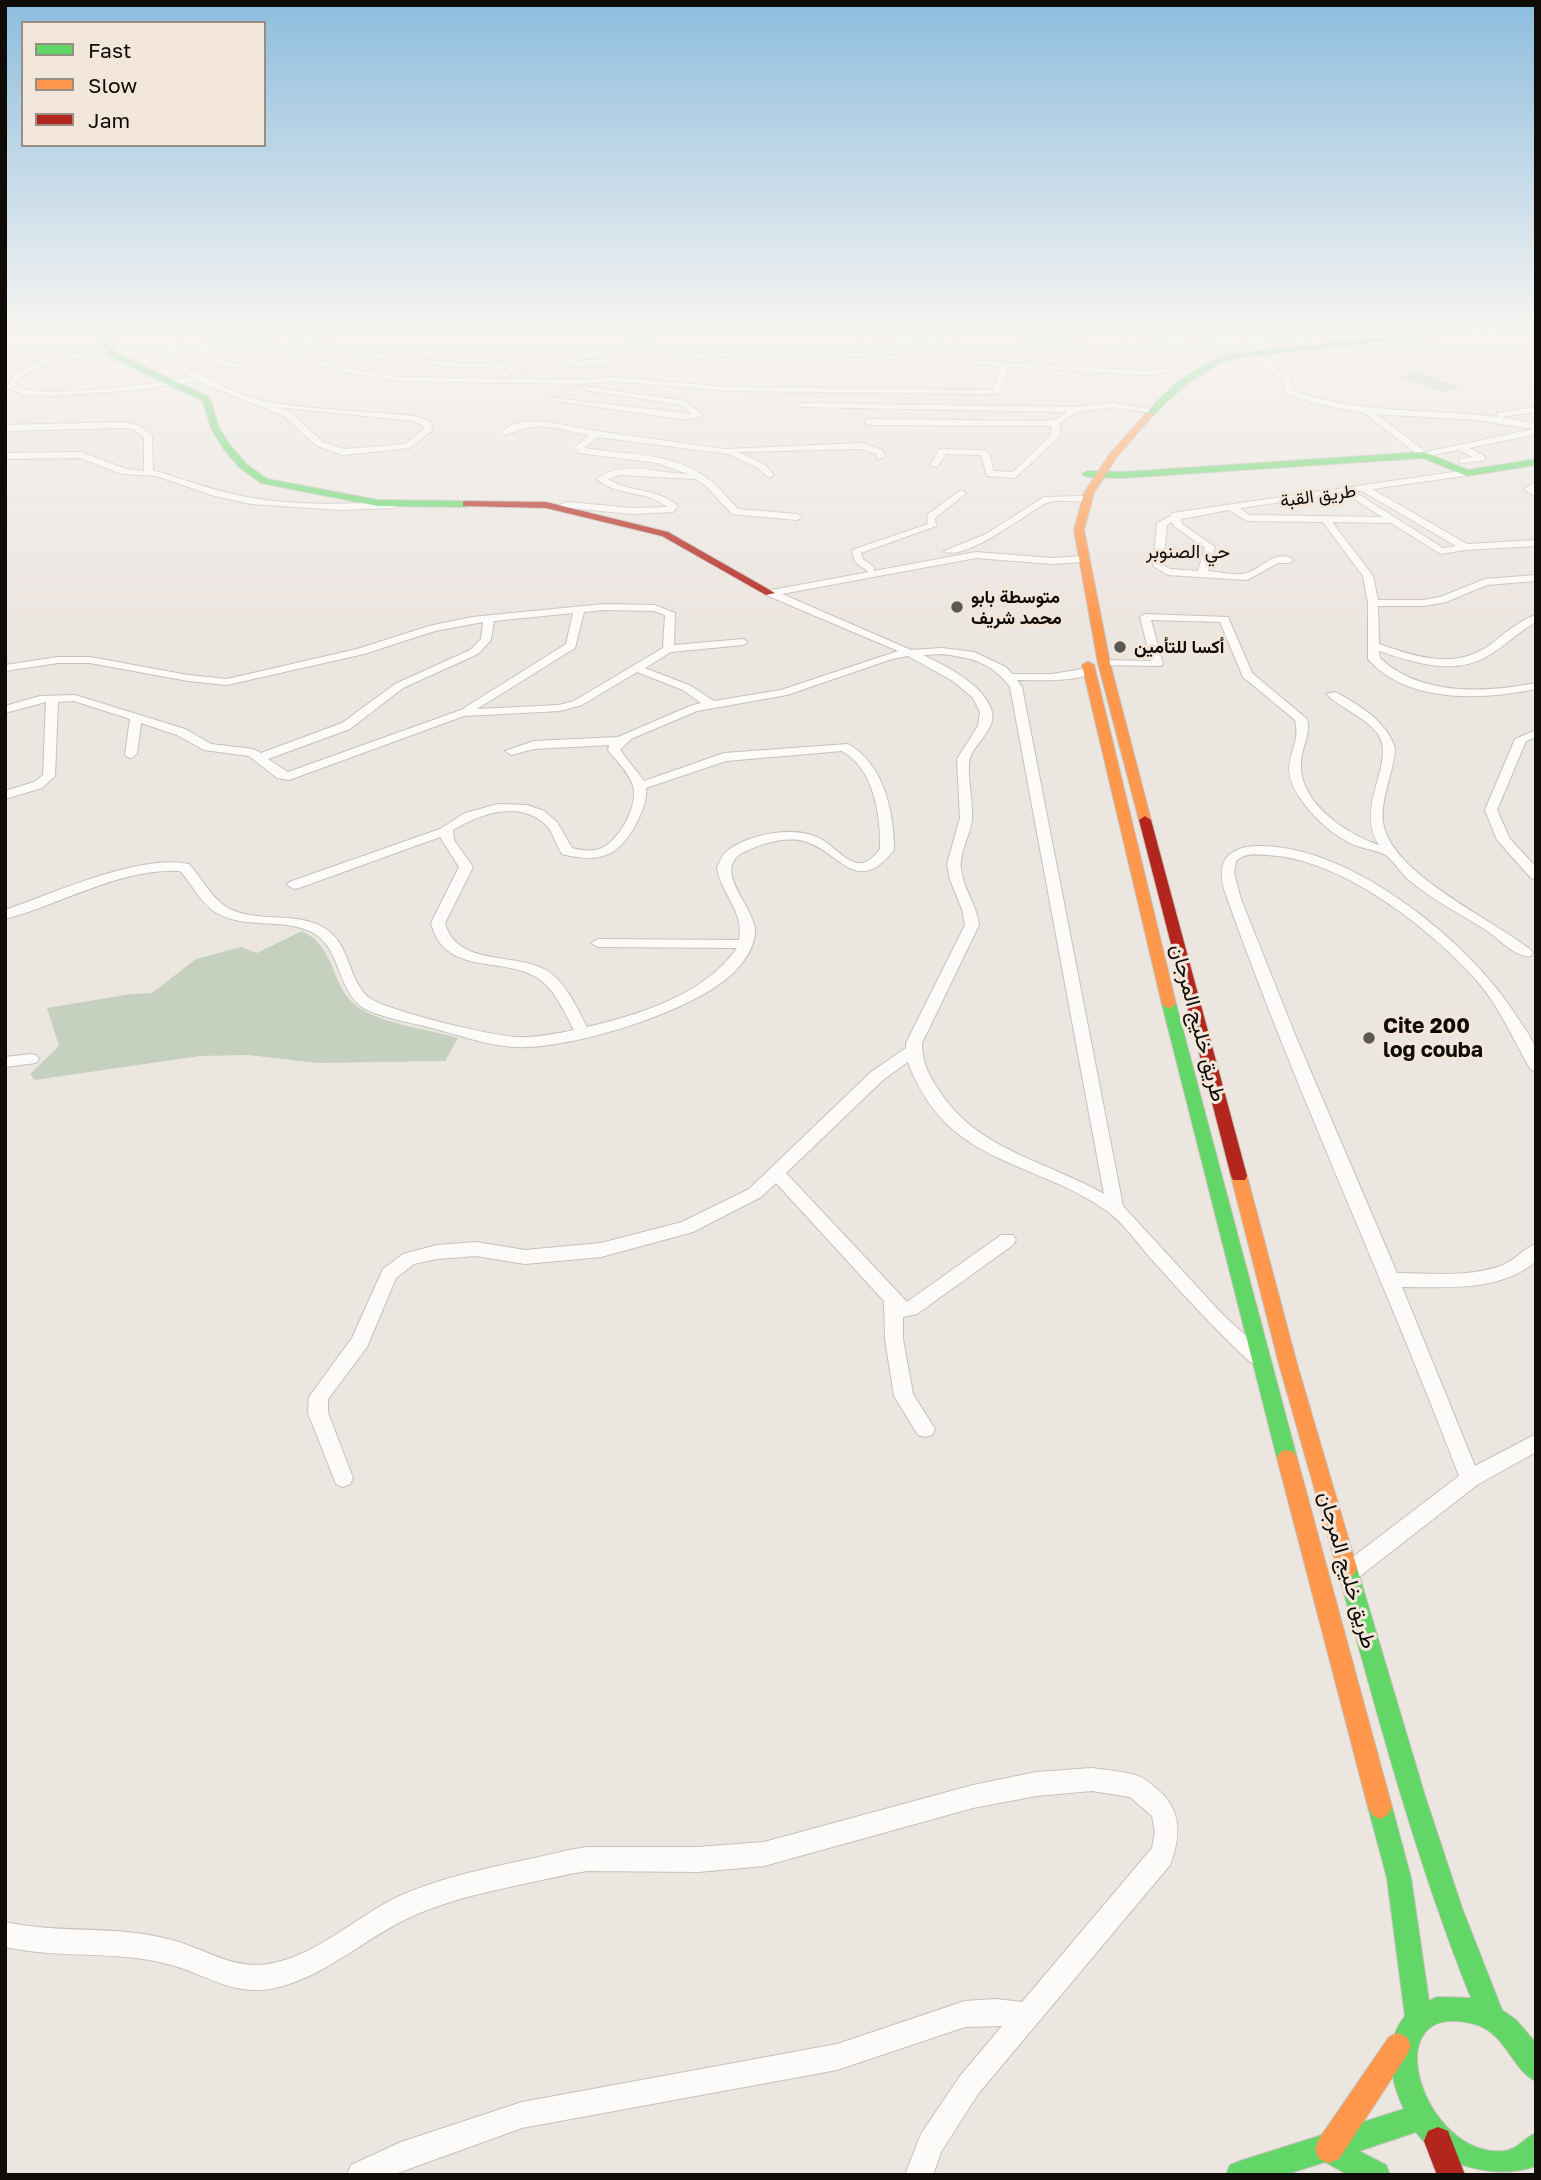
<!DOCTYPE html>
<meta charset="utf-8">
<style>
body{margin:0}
#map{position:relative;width:1541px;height:2180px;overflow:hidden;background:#ece6e0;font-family:"Golos Text",sans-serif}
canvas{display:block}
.frame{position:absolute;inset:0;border:7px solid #0f0b07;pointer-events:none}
.legend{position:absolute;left:21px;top:21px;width:245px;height:126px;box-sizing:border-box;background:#f2e7da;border:2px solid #978f86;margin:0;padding:9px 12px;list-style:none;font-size:21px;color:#0f0b07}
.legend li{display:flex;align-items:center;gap:14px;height:35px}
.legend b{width:35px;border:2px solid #978f86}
</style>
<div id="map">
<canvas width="1541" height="2180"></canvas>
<div class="frame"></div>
<ul class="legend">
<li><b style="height:9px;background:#63d668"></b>Fast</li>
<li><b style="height:9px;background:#ff974d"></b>Slow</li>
<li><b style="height:9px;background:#b3261e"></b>Jam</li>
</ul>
</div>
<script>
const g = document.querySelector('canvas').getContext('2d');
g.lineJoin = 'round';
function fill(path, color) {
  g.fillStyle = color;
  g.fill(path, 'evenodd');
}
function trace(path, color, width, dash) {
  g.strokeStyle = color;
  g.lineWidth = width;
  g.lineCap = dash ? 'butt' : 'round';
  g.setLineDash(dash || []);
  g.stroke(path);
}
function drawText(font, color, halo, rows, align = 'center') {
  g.font = font + ' "Golos Text",Vazirmatn,sans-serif';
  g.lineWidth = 6;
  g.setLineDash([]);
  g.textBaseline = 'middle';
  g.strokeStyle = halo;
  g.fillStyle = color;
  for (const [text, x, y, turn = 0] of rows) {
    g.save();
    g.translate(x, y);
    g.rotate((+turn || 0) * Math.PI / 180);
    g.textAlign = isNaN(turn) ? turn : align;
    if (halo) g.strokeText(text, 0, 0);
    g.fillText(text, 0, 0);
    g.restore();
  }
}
fill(new Path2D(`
 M1417,372L1461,387L1444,392L1398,378Z
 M302,931C337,949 329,981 354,1004C373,1022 431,1030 458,1038L445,1061L317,1063L248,1055L200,1056L35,1080L30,1074L59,1046L47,1008L131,994L152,993L196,959L241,947L257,953Z`), '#c6d0bf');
const street = new Path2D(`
 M93,325H101L108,344H102Z
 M271,325H279L268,343L343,367L396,377L582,380L610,377L731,387L993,390L1001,366L793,353L576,366L525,374L521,372L564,364L568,358L647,337L650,341L575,361L793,349L1144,371L1182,367L1186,369L1144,375L1009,367L1000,392L996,394L731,391L610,381L582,384L396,381L339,371L235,337L210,344L207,352L221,360L244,365V369L215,364L199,353L204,341L235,333L261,341Z
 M866,325H876L858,332V328Z
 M912,325H920L921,336C978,361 1110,345 1175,341L1197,342L1226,353L1222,355L1196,346L1175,345L998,353L962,351L925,343L861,347L857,345L917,340L913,337Z
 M922,325H934L955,332L951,334Z
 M1210,325H1218L1209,336C1241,355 1285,324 1319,345L1315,347C1306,345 1297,342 1288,342C1260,341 1224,355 1200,336Z
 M178,328L182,330L172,354L174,362C203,372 231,395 263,401C312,410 364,411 414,416L430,421L433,430L410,448L343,455L317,446L284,416L197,381L135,390L51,396L22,395L7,387C23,355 78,354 109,348L112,352C86,357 28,361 15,386C43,401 157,382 192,377L166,363C164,352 169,335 178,328ZM277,407L413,421L423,425L424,429L405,444L344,449L323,442L290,412Z
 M1111,328L1167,337L1163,339L1111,332L1050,340L1015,335L1019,333L1050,336Z
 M296,338C367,353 436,365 509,364L521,374L514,376L507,368C434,369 364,358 293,342Z
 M1248,351H1254L1290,377L1294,391C1361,414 1429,409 1499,417L1497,413L1536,407V412L1501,417L1536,424V434L1469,448L1485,456V460L1482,461L1459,463V459L1473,457L1459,450L1421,457L1364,413L1317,404L1287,394L1283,380L1248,355ZM1376,414L1476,420L1533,429L1426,452Z
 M582,386L685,401L703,415L687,420L550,400L554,398L692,414L682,405L585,390Z
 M804,403L1075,407L1113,403L1155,410L1151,413L1113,407L1077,412L1059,424L1061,428L1058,438L1015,478L987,476L981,455L946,454L937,467L930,465L940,449L985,450L989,453L994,471L1013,472L1051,435V426L868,425L864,422L868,419L1047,421L1058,419L1067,412L801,407L800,405Z
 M525,421L549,422L596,431L725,449L862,443L883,450L885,457L878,459L876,454L861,449L738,452L764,464L774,475L769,478L758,468L728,454L598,437L584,448C627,455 676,452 711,481C721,489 729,500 738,509L797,514L802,517L797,520L732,514L705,485L695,479L620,475L608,479C630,493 658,488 678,506L673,512L633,514L568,508L558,511L553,508L567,502L633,508L667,507C649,490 616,497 597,479C620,459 660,474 688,474L657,463L579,453L575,448L589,435C554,428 540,420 506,435L502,432L511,425Z
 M125,422L140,426L152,436L153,470C184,480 215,491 247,497C295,506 346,504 394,502L399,505L394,508L340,510L251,504L215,496L156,476L122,474L80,458L5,459V453L81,452L126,469L144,471V437L134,430L125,428L5,431V425Z
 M1467,470L1472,473L1470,475L1372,489L1467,544L1536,540V546L1465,550L1441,554L1391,523L1332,522L1373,576L1378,600H1424L1440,597L1485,579L1536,575V581L1487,585L1446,602L1424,606H1378L1379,644C1416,657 1455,670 1490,645C1504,634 1518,621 1536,615V622C1518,632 1504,647 1486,657C1453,676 1412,662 1379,651L1380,658C1420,696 1484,693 1536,683V689C1483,700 1407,704 1368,659V603L1363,576L1323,522L1247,521L1229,510L1181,519L1182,524L1215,547L1208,571C1219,572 1232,575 1242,574C1261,572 1274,547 1294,560L1289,563H1278L1247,580L1168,575L1153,566L1157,523L1171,516L1172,513ZM1362,491L1456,546L1443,548L1355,492ZM1345,493L1382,517L1249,515L1240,508ZM1172,522L1175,527L1205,548L1198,571L1170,569L1163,565L1167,525Z
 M1536,482V497L1524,489Z
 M961,490L966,493L964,495L935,518L936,526L861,553L863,559L874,567V571L976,552L1052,558L1083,556L1088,559L1083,562L1052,564L976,558L782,594L911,650L942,648L974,652L1006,667L1012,674H1052L1089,668L1095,671C1078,683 1037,680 1017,680L1022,687L1123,1206L1223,1315L1264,1352L1266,1357L1264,1362L1257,1365L1250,1362C1216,1330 1185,1297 1154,1262C1139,1246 1125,1224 1107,1211C1032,1158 946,1166 908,1062L883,1080L786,1173L907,1302L1001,1235H1013L1016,1240L1013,1245L917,1314L903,1317V1339L913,1394L935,1429L932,1435L925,1437L918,1435L894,1396L885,1339L884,1301L776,1183L761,1197L693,1232L601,1257L525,1264L476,1256L437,1259L414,1264L396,1278L367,1347L328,1399V1413L353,1478L350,1484L343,1487L336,1484L308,1413L309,1397L352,1338L383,1269L403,1254L437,1245L476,1242L525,1250L601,1243L682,1222L749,1189L871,1072L906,1048V1043L965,925L962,909L950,880L947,864L960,818L957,759L978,726L980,712L973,698L953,681L908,656L892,659L787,695L697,711L631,739L620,750L644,781L724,753L848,744C884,764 894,812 894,850C856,898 840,851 804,841C785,836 759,844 742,853C713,870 752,905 755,928C756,943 747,958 737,969C699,1011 570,1050 514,1047C486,1045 459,1035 432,1028C409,1022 386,1019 365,1009C337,992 342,951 315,934C286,916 246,931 215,912C200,902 192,884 180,871C119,868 63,904 5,919V910C51,894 141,853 189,864C202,878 211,898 228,908C258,924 297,910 326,929C350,945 348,978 367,996C381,1010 493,1036 516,1037C535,1038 555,1034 574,1030C564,1012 555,988 536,977C499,956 445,976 431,923L459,867L440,837L299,888L294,889L287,885L289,882L440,829L465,813L498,804L527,805L544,811L557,822L572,848C580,850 590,852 599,849C618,843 639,806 633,786C629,772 616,761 608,750L609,745L534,749L511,755L505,751L534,741L618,737L690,706L701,703L683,690L637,672L582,705L560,711L464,716L289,780L277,778L249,756L204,750L177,735L141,723L137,754L131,758L127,757L125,754L130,719L74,701L58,702L55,776L42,788L5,799V791L34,782L43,775L46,702L5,713V706L40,696L75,695L185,729L211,744L253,749L261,753L342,723L395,684L470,650L481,639L483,622L435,631L364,654L227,685L188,681L90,663H58L5,671V665L58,657H90L188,675L227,679L357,649L429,626L472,617L604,604L655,605L675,613L674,645L743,639L748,642L743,645L671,652L645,668L691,686L714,701L781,690L898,651L766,595V591L869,572L855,562L852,550L925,525L928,523L927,515ZM604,610L654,611L665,615L663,648L574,701L559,705L477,709L575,648L584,612ZM573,613L566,644L461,710L288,772L268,759L350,729L403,688L478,654L491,640L494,621ZM942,654C973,658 991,662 1010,687L1104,1194C1047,1161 979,1151 940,1092C929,1076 922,1063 922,1043L979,925C977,905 963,889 961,869C959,851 971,835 972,818C973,800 968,782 969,764C970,745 996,732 992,712C985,685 946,666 923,655ZM842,751C874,769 881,815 880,849C875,855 867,865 858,863C844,861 831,843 817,837C792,826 750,834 728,850C722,855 720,861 717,868C721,894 745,912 739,940L598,939L591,943L598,947L737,948C706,994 639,1015 587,1027C577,1008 566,982 546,970C514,952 457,967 445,923L473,867L454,840L453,830C479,814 520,799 546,825C553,832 556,845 562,854C601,864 620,856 638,820C643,809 647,800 646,788L726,761Z
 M1087,496L1090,497V501C1077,503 1058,498 1046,503C1027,513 963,563 944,551L986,534L1044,497Z
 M1145,614L1228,617L1252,673L1307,719C1311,735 1302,746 1301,762C1298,802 1346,834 1379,845C1354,806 1397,762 1378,734C1364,716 1342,709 1326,694L1336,692C1359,706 1386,720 1395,748C1394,774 1378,801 1384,827C1396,876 1492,919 1531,950L1533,953L1531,956C1517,959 1498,938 1486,930C1460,914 1433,900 1409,880C1401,873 1395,863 1387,856C1380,851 1366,849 1357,846C1334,837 1314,818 1300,798C1275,760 1303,750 1295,720L1243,677L1220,622L1151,620L1163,664L1161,666L1100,665L1098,663L1104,660L1151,661L1140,617Z
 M1536,730V737L1526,741L1497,810L1510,839L1536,867V879L1531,878L1497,840L1485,810L1515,739Z
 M1246,847C1340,835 1471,942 1517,1017C1523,1026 1533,1039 1536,1050C1537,1056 1536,1065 1536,1071L1531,1070C1513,1040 1501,1009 1478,982C1432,929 1339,857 1266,855C1254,854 1246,853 1236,861L1234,873L1241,899L1296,1037L1397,1273C1430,1273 1470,1278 1503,1265C1515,1260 1524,1248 1536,1244V1261C1501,1292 1446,1287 1402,1287L1475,1466L1536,1434V1452L1477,1485L1355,1580L1348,1583L1341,1580L1338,1573L1341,1566L1459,1476C1385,1280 1295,1091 1225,892C1218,869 1221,853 1246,847Z
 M31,1054L36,1055L39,1059L36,1063L5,1067V1057Z
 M1092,1768C1106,1770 1121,1771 1135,1775C1144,1777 1151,1784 1158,1790C1182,1810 1181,1837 1170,1865L978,2094L941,2152L933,2175H905L921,2134L960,2076L1002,2026L965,2027L837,2070L522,2128L392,2175H347L351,2165L401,2142L522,2102L837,2044L965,2001L996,1999L1022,2002L1152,1848L1155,1832L1152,1816L1130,1797L1092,1791L1036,1796L973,1808L764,1866L698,1872L587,1871L569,1874C518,1886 463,1894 415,1915C366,1936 328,1976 275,1988C233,1997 206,1974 168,1964C115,1950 59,1959 5,1947V1922C59,1934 115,1925 168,1939C206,1948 233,1972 274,1963C319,1953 355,1918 395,1898C449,1873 512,1864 569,1850L587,1847H698L764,1842L973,1785L1036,1772Z`);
const fast = new Path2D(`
 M119,325H127L109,342L116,353L210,398L219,428L230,445L246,464L267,479L378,500L466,501L471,504L466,507L378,506L261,483L240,468L223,448L211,428L203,401L110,357L101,342Z
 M1503,325H1526L1234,358C1201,370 1177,390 1153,416L1146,414C1169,386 1196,366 1230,354Z
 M1424,452L1468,470L1536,459V465L1467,476L1423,458L1123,478L1087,477L1082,474L1087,471L1123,472Z
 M1169,999L1176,1004L1297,1458L1294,1464L1287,1466L1280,1464L1277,1458L1162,1004Z
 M1347,1559L1354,1561L1357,1568L1425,1796L1462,1908L1502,2010L1516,2020L1536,2043V2081C1513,2072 1506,2032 1474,2024C1372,1997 1423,2159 1504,2151C1517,2150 1524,2138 1536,2133V2166C1497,2180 1441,2167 1416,2132L1359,2151L1386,2165L1390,2175H1348L1325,2162L1284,2175H1226L1230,2165L1240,2161L1404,2109C1390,2079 1383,2044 1405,2016L1387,1878L1368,1807L1372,1799L1380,1795L1388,1799L1392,1807L1411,1878L1429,2001L1437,1997L1471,1998C1415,1858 1377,1713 1337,1568L1340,1561Z`);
const slow = new Path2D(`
 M1147,412L1154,414L1116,458L1094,493L1084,530L1110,663L1151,820L1145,824L1139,820L1098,663L1074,530L1084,493L1109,455Z
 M1088,662L1094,665L1176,1004L1169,1009L1162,1004L1082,665Z
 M1239,1170L1245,1172L1247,1176L1297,1364L1357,1568L1354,1575L1347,1577L1340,1575L1337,1568L1279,1364L1231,1176L1233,1172Z
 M1287,1450L1294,1452L1297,1458L1392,1807L1388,1815L1380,1819L1372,1815L1368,1807L1277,1458L1280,1452Z
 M1398,2033L1407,2037L1411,2046L1407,2055L1339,2159L1329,2163L1319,2159L1315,2149L1319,2139L1389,2037Z`);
const jam = new Path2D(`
 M466,501L546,502L668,532L775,593L766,595L662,536L546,508L463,506V502Z
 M1145,816L1151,820L1247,1176L1245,1180H1233L1231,1176L1139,820Z
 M1438,2127L1448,2131L1465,2175H1437L1424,2141L1428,2131Z`);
trace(street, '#c6c1bb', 2);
trace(fast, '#c6c1bb', 2);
trace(slow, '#c6c1bb', 2);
trace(jam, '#c6c1bb', 2);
fill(street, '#fcfbfa');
fill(fast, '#63d668');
fill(slow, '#ff974d');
fill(jam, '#b3261e');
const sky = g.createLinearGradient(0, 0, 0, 630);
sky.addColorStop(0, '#8dbdde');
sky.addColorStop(0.52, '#f6f4f1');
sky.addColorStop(1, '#f6f4f100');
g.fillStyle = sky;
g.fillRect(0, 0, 1541, 630);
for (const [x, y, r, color] of [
 [957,607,7,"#5c5853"],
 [1120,647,7,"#5c5853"],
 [1369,1038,7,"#5c5853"]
]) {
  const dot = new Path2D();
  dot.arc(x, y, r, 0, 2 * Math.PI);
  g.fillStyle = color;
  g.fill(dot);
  trace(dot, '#f2e7da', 2.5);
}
drawText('18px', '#0f0b07', '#f2e7da', [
 ["طريق القبة",1318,496,-8]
]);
drawText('bold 18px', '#0f0b07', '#f2e7da', [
 ["متوسطة بابو",971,597],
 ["محمد شريف",971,618],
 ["أكسا للتأمين",1134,647]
], 'left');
drawText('19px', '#0f0b07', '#f2e7da', [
 ["حي الصنوبر",1188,552]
]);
drawText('21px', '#0f0b07', '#f2e7da', [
 ["طريق خليج المرجان",1198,1023,75],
 ["طريق خليج المرجان",1347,1570,74]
]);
drawText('bold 21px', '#0f0b07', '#f2e7da', [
 ["Cite 200",1383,1026],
 ["log couba",1383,1050]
], 'left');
</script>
